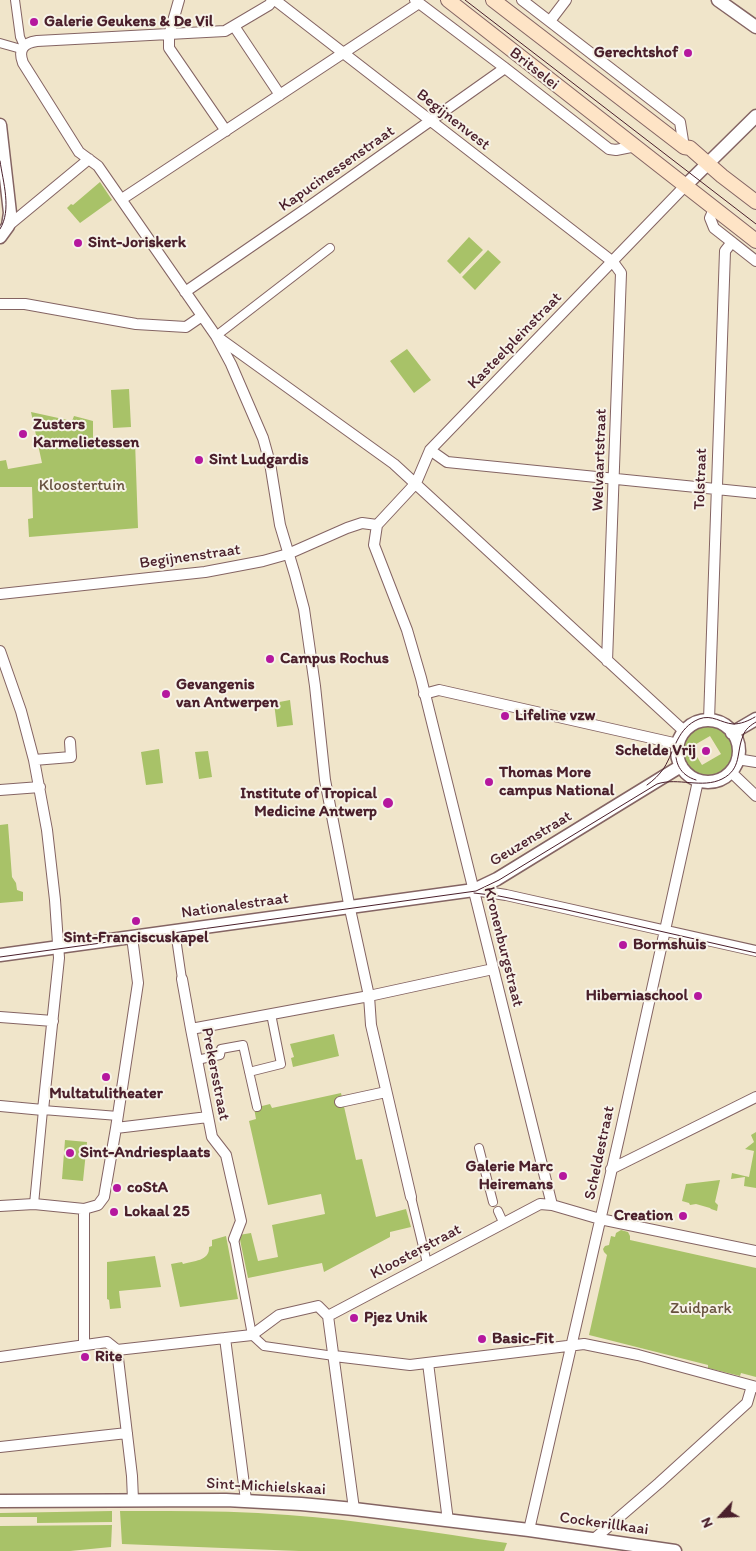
<!DOCTYPE html>
<style>
body{margin:0}
#map{position:relative;width:756px;height:1551px;overflow:hidden;background:#f0e5ca;font-family:Itim,sans-serif}
canvas{display:block}
.north{position:absolute;left:696px;top:1491px;width:50px;height:50px;-webkit-text-stroke:4px #f7f3e8;paint-order:stroke;rotate:245deg;font-size:14px;font-weight:700;line-height:20px;text-align:center;color:#4a1f2b}
.north::after{content:'';display:block;margin:auto;width:18px;height:22px;background:#4a1f2b;clip-path:polygon(50% 0,100% 100%,50% 72%,0 100%)}
</style>
<div id="map">
<canvas width="756" height="1551"></canvas>
<div class="north">N</div>
</div>
<script>
const g = document.querySelector('canvas').getContext('2d');
g.lineJoin = 'round';
function fill(path, color) {
  g.fillStyle = color;
  g.fill(path, 'evenodd');
}
function trace(path, color, width, dash) {
  g.strokeStyle = color;
  g.lineWidth = width;
  g.lineCap = dash ? 'butt' : 'round';
  g.setLineDash(dash || []);
  g.stroke(path);
}
function drawText(font, color, halo, rows, align = 'center') {
  g.font = font + ' Itim,sans-serif';
  g.lineWidth = 4;
  g.setLineDash([]);
  g.textBaseline = 'middle';
  g.strokeStyle = halo;
  g.fillStyle = color;
  for (const [text, x, y, turn = 0] of rows) {
    g.save();
    g.translate(x, y);
    g.rotate((+turn || 0) * Math.PI / 180);
    g.textAlign = isNaN(turn) ? turn : align;
    if (halo) g.strokeText(text, 0, 0);
    g.fillText(text, 0, 0);
    g.restore();
  }
}
fill(new Path2D(`
 M100,182L112,200L80,223L67,208L71,204L73,205Z
 M469,237L483,250L460,274L447,261Z
 M488,250L501,262L475,290L462,277Z
 M407,349L431,380L414,393L390,361Z
 M129,389L131,427L113,428L111,390Z
 M31,412L72,421L74,416L93,421V441H135L138,528L29,537L28,519L33,518L32,487H0V461L6,460L8,469L42,463Z
 M290,700L293,725L277,727L274,703Z
 M707,721C745,726 744,776 709,779C672,781 666,727 707,721ZM710,736L721,754L702,765L691,747Z
 M159,749L163,783L146,785L141,752Z
 M208,751L212,777L199,779L195,752Z
 M8,824L12,877L16,883L17,890L23,892V901L0,903V825Z
 M334,1034L339,1056L293,1067L291,1058L294,1057L290,1044Z
 M341,1093L356,1160L362,1159L376,1217L406,1209L411,1227L390,1232V1237L324,1272L322,1263L248,1278L239,1235L251,1233L258,1261L278,1257L272,1225L325,1214L321,1194L268,1205L249,1121L256,1119L254,1108L270,1104L272,1108Z
 M756,1132V1188L744,1186L745,1177L731,1179L732,1173L749,1177L754,1151L745,1149L754,1142L751,1135Z
 M65,1140L87,1142L83,1181L62,1179Z
 M720,1180L715,1202L718,1205L717,1211L711,1209L710,1208L696,1204L690,1205L689,1203L682,1201L686,1184Z
 M621,1230L628,1232L630,1236V1240L756,1268V1377L741,1373L740,1376L708,1368V1365L589,1335L607,1255L604,1252L603,1249L605,1246L609,1245L611,1236L615,1237L616,1233Z
 M226,1236L238,1299L180,1307L171,1264L182,1262L183,1264C193,1261 210,1261 209,1247L212,1246V1240Z
 M155,1256L161,1287L119,1291L121,1308L110,1309L109,1300L107,1299V1262Z
 M112,1511V1522L37,1523V1517H0V1513Z
 M120,1511C176,1511 232,1510 288,1515C361,1520 434,1533 507,1543L504,1551H299L122,1544Z
 M112,1525L111,1547L70,1551H0V1526Z`), '#a8c268');
const pedestrian = new Path2D(`
 M15,0L20,37L24,46
 M0,43L21,49
 M216,336L330,248
 M175,931L182,979
 M197,1060L220,1055L221,1049L243,1045L257,1107
 M249,1072L281,1064L271,1014
 M479,1148L493,1202
 M411,1197L427,1263
 M34,1204L43,1110L118,1116
 M498,1211L503,1222
 M234,1239L252,1335L264,1346L334,1356`);
const minor = new Path2D(`
 M179,0L169,35V48L226,131
 M273,0L269,5L225,31L37,41C23,43 18,50 23,63L79,152L98,166L216,336L231,364L263,438L270,463L280,525L295,575L304,609L315,686L325,780L350,909L369,996L371,1025L411,1197
 M275,0L613,262L621,273L607,661
 M415,0L505,68L609,149L616,150L636,146
 M522,0L680,122L684,147
 M550,21L566,0
 M234,26L280,95
 M122,199L419,3
 M714,209L710,218L714,228L756,261
 M8,226L89,159
 M185,292L307,208L505,68
 M0,304H25L136,324L186,327L202,316
 M219,338L394,464L684,731
 M430,450L447,462L756,493
 M377,525L374,545L407,630L421,678L552,1205
 M377,525L416,483L430,450L685,186
 M0,594L205,572L263,561L288,554L347,528L362,523L377,525
 M0,651L21,711L34,760L47,830L55,900L59,958L43,1110L0,1106
 M424,694L439,690L678,744
 M709,720L725,251L732,242
 M737,759L756,762
 M34,760L71,757L70,742
 M731,772L756,796
 M0,790L40,787
 M474,890L506,895L756,951
 M182,979L191,1029L212,1137L226,1155L241,1221L234,1239
 M0,1017L53,1021
 M191,1029L369,996L493,969
 M340,1102L386,1092
 M116,1128L208,1117
 M611,1169L756,1097
 M0,1206L34,1204L84,1209L98,1205L104,1197L116,1128L138,983L132,937
 M328,1316L354,1509
 M225,1338L246,1500
 M84,1345V1209
 M117,1350L132,1476L133,1500
 M334,1356L410,1365L584,1344L638,1355L756,1387
 M0,1357L107,1342L117,1350L252,1335L279,1315L318,1306L328,1316L540,1204L552,1205L600,1219L756,1251
 M428,1363L448,1521
 M0,1447L127,1433
 M529,1530C587,1281 644,1031 698,781
 M594,1539L659,1483L747,1403L752,1386`);
const tertiary = new Path2D(`
 M718,0L756,27
 M0,125L10,213L8,226L0,237
 M685,186L756,116
 M677 751a31 31 0 1 1 62 0a31 31 0 1 1-62 0Z
 M732,733L756,719
 M0,955L474,890L497,879L681,766
 M0,1501L226,1500L301,1504L354,1509L529,1530L675,1551`);
const secondary = new Path2D(`
 M448,0L756,241
 M493,0L684,147L690,148L722,176L756,202`);
trace(pedestrian, '#846463', 10);
trace(minor, '#846463', 12);
trace(tertiary, '#846463', 15);
trace(secondary, '#846463', 16);
trace(pedestrian, '#fff', 8);
trace(minor, '#fff', 10);
trace(tertiary, '#fff', 12);
trace(secondary, '#fee4c6', 14);
trace(new Path2D(`
 M465,0L756,224
 M0,161C3,182 12,210 0,229
 M676,746C674,763 680,775 696,780
 M647,785C654,780 659,775 664,768C675,750 677,728 699,719C712,714 721,723 733,724C741,724 748,721 755,717
 M474,893L499,896L563,909L756,953
 M0,957L476,891L499,880L657,784C678,777 702,789 722,779C742,769 736,752 743,736C745,729 751,725 756,722`), '#4a1f2b', 1);
for (const [x, y, r, color] of [
 [34,22,5,"#b5179e"],
 [688,53,5,"#b5179e"],
 [78,243,5,"#b5179e"],
 [23,434,5,"#b5179e"],
 [199,460,5,"#b5179e"],
 [270,659,5,"#b5179e"],
 [166,694,5,"#b5179e"],
 [505,716,5,"#b5179e"],
 [706,751,5,"#b5179e"],
 [489,782,5,"#b5179e"],
 [388,803,6,"#b5179e"],
 [136,921,5,"#b5179e"],
 [623,945,5,"#b5179e"],
 [698,996,5,"#b5179e"],
 [106,1077,5,"#b5179e"],
 [70,1153,5,"#b5179e"],
 [563,1176,5,"#b5179e"],
 [117,1188,5,"#b5179e"],
 [114,1212,5,"#b5179e"],
 [683,1216,5,"#b5179e"],
 [354,1318,5,"#b5179e"],
 [482,1339,5,"#b5179e"],
 [85,1357,5,"#b5179e"]
]) {
  const dot = new Path2D();
  dot.arc(x, y, r, 0, 2 * Math.PI);
  g.fillStyle = color;
  g.fill(dot);
  trace(dot, '#f7f3e8', 2);
}
drawText('bold 16px', '#4a1f2b', '#f7f3e8', [
 ["Galerie Geukens & De Vil",44,22],
 ["Gerechtshof",678,53,"right"],
 ["Sint-Joriskerk",88,243],
 ["Zusters",33,425],
 ["Karmelietessen",33,443],
 ["Sint Ludgardis",209,460],
 ["Campus Rochus",280,659],
 ["Gevangenis",176,685],
 ["van Antwerpen",176,703],
 ["Lifeline vzw",515,716],
 ["Schelde Vrij",696,751,"right"],
 ["Thomas More",499,773],
 ["campus National",499,791],
 ["Institute of Tropical",377,794,"right"],
 ["Medicine Antwerp",377,812,"right"],
 ["Sint-Franciscuskapel",136,938,"center"],
 ["Bormshuis",633,945],
 ["Hiberniaschool",688,996,"right"],
 ["Multatulitheater",106,1094,"center"],
 ["Sint-Andriesplaats",80,1153],
 ["Galerie Marc",553,1167,"right"],
 ["Heiremans",553,1185,"right"],
 ["coStA",127,1188],
 ["Lokaal 25",124,1212],
 ["Creation",673,1216,"right"],
 ["Pjez Unik",364,1318],
 ["Basic-Fit",492,1339],
 ["Rite",95,1357]
], 'left');
drawText('16px', '#4a1f2b', '#f7f3e8', [
 ["Britselei",534,69,38],
 ["Begijnenvest",453,120,38],
 ["Kapucinessenstraat",337,169,-35],
 ["Kasteelpleinstraat",515,341,-46],
 ["Welvaartstraat",600,460,-88],
 ["Tolstraat",701,479,-88],
 ["Begijnenstraat",190,557,-8],
 ["Geuzenstraat",531,839,-31],
 ["Nationalestraat",235,906,-8],
 ["Kronenburgstraat",503,947,76],
 ["Prekersstraat",215,1074,79],
 ["Scheldestraat",600,1153,-78],
 ["Kloosterstraat",416,1252,-28],
 ["Sint-Michielskaai",266,1487,3],
 ["Cockerillkaai",604,1524,8]
]);
drawText('16px', '#66503d', '#f7f3e8', [
 ["Kloostertuin",82,486],
 ["Zuidpark",701,1309]
]);
</script>
